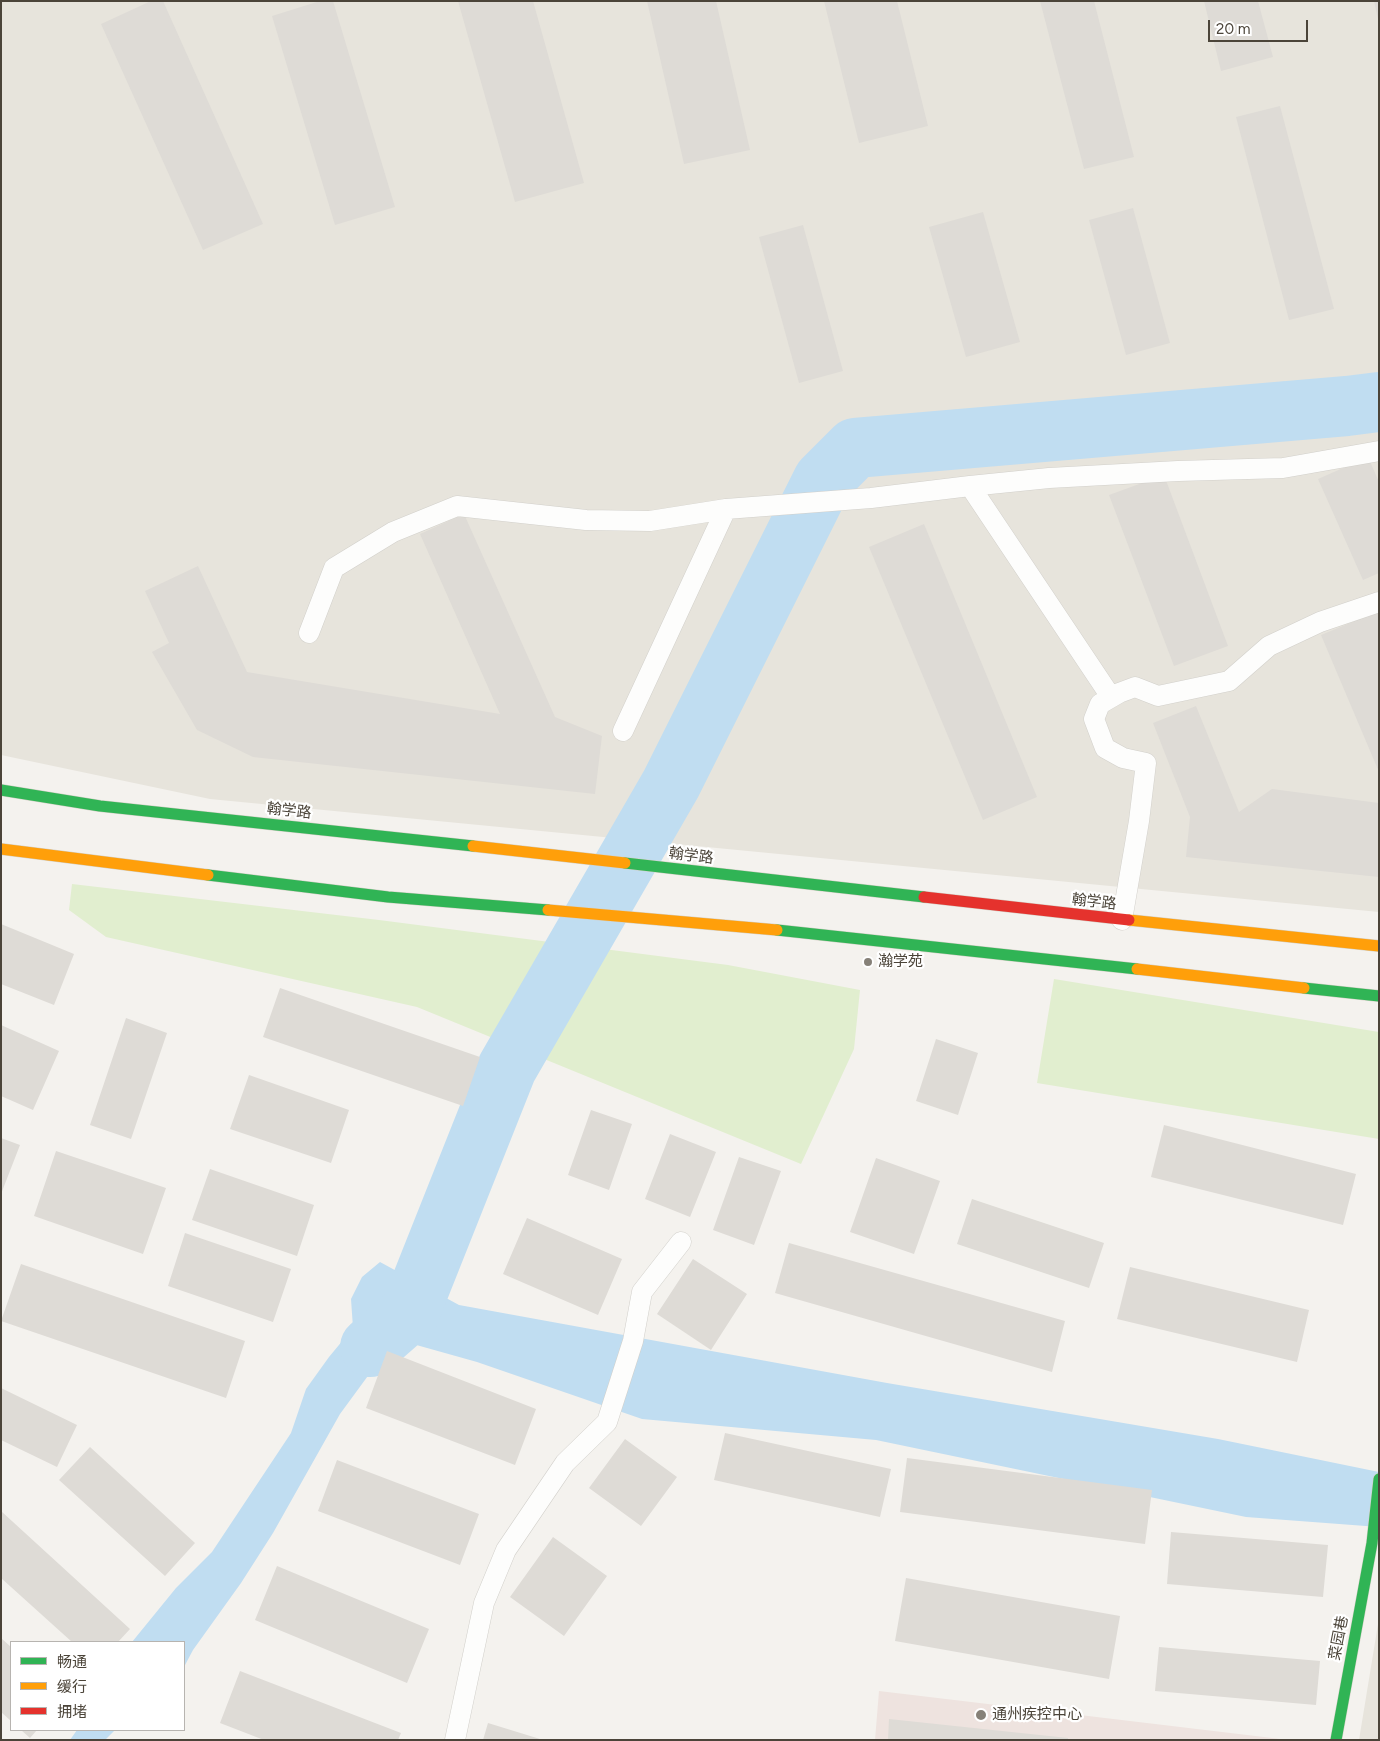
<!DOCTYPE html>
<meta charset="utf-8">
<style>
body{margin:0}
#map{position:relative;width:1380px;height:1741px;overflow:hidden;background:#f4f2ee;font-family:Figtree,"Noto Sans SC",sans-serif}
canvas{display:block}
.frame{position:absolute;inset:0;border:2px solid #4b4439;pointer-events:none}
.legend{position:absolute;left:10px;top:1641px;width:175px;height:90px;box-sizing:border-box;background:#fff;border:1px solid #b7b4b0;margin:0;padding:6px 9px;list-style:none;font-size:15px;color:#4b4439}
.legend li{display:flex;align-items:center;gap:10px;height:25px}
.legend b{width:25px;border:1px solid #b7b4b0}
.scale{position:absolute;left:1208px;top:20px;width:100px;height:22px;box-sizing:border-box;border:2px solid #4b4439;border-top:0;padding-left:6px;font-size:15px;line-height:18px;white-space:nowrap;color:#4b4439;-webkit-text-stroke:4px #fff;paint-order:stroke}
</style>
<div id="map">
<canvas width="1380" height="1741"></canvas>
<div class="frame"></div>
<ul class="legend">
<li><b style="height:6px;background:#30b455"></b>畅通</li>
<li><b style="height:6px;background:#ff9f0a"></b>缓行</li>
<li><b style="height:6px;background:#e5322d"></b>拥堵</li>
</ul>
<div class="scale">20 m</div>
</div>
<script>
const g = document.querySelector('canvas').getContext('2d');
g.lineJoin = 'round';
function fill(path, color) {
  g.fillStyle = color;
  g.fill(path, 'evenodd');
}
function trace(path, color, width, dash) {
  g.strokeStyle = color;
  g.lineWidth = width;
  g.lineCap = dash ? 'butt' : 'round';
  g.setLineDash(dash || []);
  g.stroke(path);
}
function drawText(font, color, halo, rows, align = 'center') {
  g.font = font + ' Figtree,"Noto Sans SC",sans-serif';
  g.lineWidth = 4.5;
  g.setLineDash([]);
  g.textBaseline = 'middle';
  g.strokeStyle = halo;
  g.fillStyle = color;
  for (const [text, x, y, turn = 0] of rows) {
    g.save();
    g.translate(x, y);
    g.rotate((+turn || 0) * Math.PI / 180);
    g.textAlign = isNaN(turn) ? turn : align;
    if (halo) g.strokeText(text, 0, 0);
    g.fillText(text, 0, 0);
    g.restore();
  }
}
fill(new Path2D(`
 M1,1H1379V912L210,799L1,755Z
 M1379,1618V1740H1359Z`), '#e7e4dc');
fill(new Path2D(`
 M879,1691L1289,1740H875Z`), '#eee3df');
fill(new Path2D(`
 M72,884L379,920L728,965L860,990L854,1049L801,1164L417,1007L106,937L69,910Z
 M1054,979L1379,1032V1139L1037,1083Z`), '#e1eecf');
fill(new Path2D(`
 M380,1262L459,1305L887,1383L1218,1439L1379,1472V1527L1246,1517L876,1440L642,1419L477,1362L395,1339L340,1414L273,1533L241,1583L193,1650L184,1667V1642H132L176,1588L212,1552L291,1433L306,1389L329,1357L353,1328L351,1299L362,1277Z
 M77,1730H115L105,1740H70Z`), '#c0ddf1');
trace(new Path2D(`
 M370,1347L410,1312L507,1068L671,784L823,480L855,448L1347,406L1379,402`), '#c0ddf1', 60);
fill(new Path2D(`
 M151,1H163L263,224L203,250L101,24Z
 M320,1H333L395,207L335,225L272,16Z
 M458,1H533L584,183L515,202Z
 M647,1H716L750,150L684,164Z
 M824,1H897L928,126L859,143Z
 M1040,1H1094L1134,157L1084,169Z
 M1204,1H1258L1273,57L1221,71Z
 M1374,1H1379V19H1378Z
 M1280,106L1334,309L1289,320L1236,117Z
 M1133,208L1170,343L1126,355L1089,220Z
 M983,212L1020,342L966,357L929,227Z
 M803,225L843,371L799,383L759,237Z
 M1368,457L1379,482V573L1363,580L1318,479Z
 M1164,475L1228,646L1174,666L1109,495Z
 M464,514L555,717L602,736L595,794L253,757L197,730L152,652L169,643L145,591L198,566L247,672L500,714L420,534Z
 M924,524L1037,797L983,820L869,547Z
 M1379,611V772L1321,635Z
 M1196,706L1239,812L1272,789L1379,803V877L1186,857L1190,817L1153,723Z
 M1,924L74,954L54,1005L1,984Z
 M280,988L480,1057L463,1106L263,1037Z
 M126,1018L167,1033L131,1139L90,1125Z
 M1,1025L59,1051L33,1110L1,1096Z
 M936,1039L978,1053L958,1115L916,1101Z
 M249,1075L349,1110L331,1163L230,1129Z
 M591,1110L632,1124L609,1190L568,1175Z
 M1164,1125L1356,1174L1343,1225L1151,1177Z
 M670,1134L716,1152L690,1217L645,1199Z
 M1,1138L20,1145L1,1194Z
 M56,1151L166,1188L143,1254L34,1216Z
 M739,1157L781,1171L754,1245L713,1230Z
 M876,1158L940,1181L914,1254L850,1232Z
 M210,1169L314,1205L297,1256L192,1220Z
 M972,1199L1104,1243L1089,1288L957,1244Z
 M527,1218L622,1259L598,1315L503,1274Z
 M185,1233L291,1269L273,1322L168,1286Z
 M789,1243L1065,1321L1052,1372L775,1293Z
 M693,1259L747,1294L711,1350L657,1314Z
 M21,1264L245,1341L226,1398L1,1321Z
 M1130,1267L1309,1310L1297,1362L1117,1319Z
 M387,1351L536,1409L515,1465L366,1408Z
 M1,1388L77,1425L57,1467L1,1440Z
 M725,1433L891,1469L880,1517L714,1480Z
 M625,1439L677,1477L641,1526L589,1488Z
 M90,1447L195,1543L165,1576L59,1480Z
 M907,1458L1152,1490L1145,1544L900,1512Z
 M337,1460L479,1514L460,1565L318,1511Z
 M1,1511L130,1629L118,1642H72L1,1578Z
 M1171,1532L1328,1545L1323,1597L1167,1584Z
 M553,1537L607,1576L564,1636L510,1597Z
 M277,1566L429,1629L407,1683L255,1620Z
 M906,1578L1120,1616L1109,1679L895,1641Z
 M1,1638L11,1647V1721L1,1712Z
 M1159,1647L1320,1661L1316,1705L1155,1691Z
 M240,1671L401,1733L398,1740H264L220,1723Z
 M889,1719L1068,1738V1740H888Z
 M488,1723L540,1739V1740H483Z
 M21,1730H37L30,1738Z`), '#dedbd6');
const lane = new Path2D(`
 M309,633L334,568L393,532L457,506L586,520L650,521L726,509
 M1111,697L970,486L1049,478L1178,471L1283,468L1379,451
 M623,731L726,509L871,498L970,486
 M1122,920L1139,821L1146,763L1123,758L1105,748L1094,719L1100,704L1119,693L1135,687L1158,696L1229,681L1269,646L1320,622L1379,602
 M455,1740L484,1603L506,1550L565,1463L607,1422L633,1341L642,1292L681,1242`);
const fast = new Path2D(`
 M1,790L100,806L473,846
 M625,863L924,897
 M208,875L388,897L548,910
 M777,930L1137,969
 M1304,988L1379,996
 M1336,1740L1372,1543L1379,1479`);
const slow = new Path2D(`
 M473,846L625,863
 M1,849L208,875
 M548,910L777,930
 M1129,920L1379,946
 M1137,969L1304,988`);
const jam = new Path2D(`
 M924,897L1129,920`);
trace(lane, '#d2d0cb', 21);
trace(fast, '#d3cfc5', 12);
trace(slow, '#d3cfc5', 12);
trace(jam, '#d3cfc5', 12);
trace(lane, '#fdfdfc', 20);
trace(fast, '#30b455', 11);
trace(slow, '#ff9f0a', 11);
trace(jam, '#e5322d', 11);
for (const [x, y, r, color] of [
 [868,962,5,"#868178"],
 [981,1715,6,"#868178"]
]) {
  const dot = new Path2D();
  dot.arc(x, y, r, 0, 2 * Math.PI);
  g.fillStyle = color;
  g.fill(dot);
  trace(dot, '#fff', 2);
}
drawText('15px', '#4b4439', '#fff', [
 ["翰学路",289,811,6],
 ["翰学路",691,856,7],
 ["翰学路",1094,902,6],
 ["菜园巷",1339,1638,-79]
]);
drawText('15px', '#4b4439', '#fff', [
 ["瀚学苑",878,962],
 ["通州疾控中心",992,1715]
], 'left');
</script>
